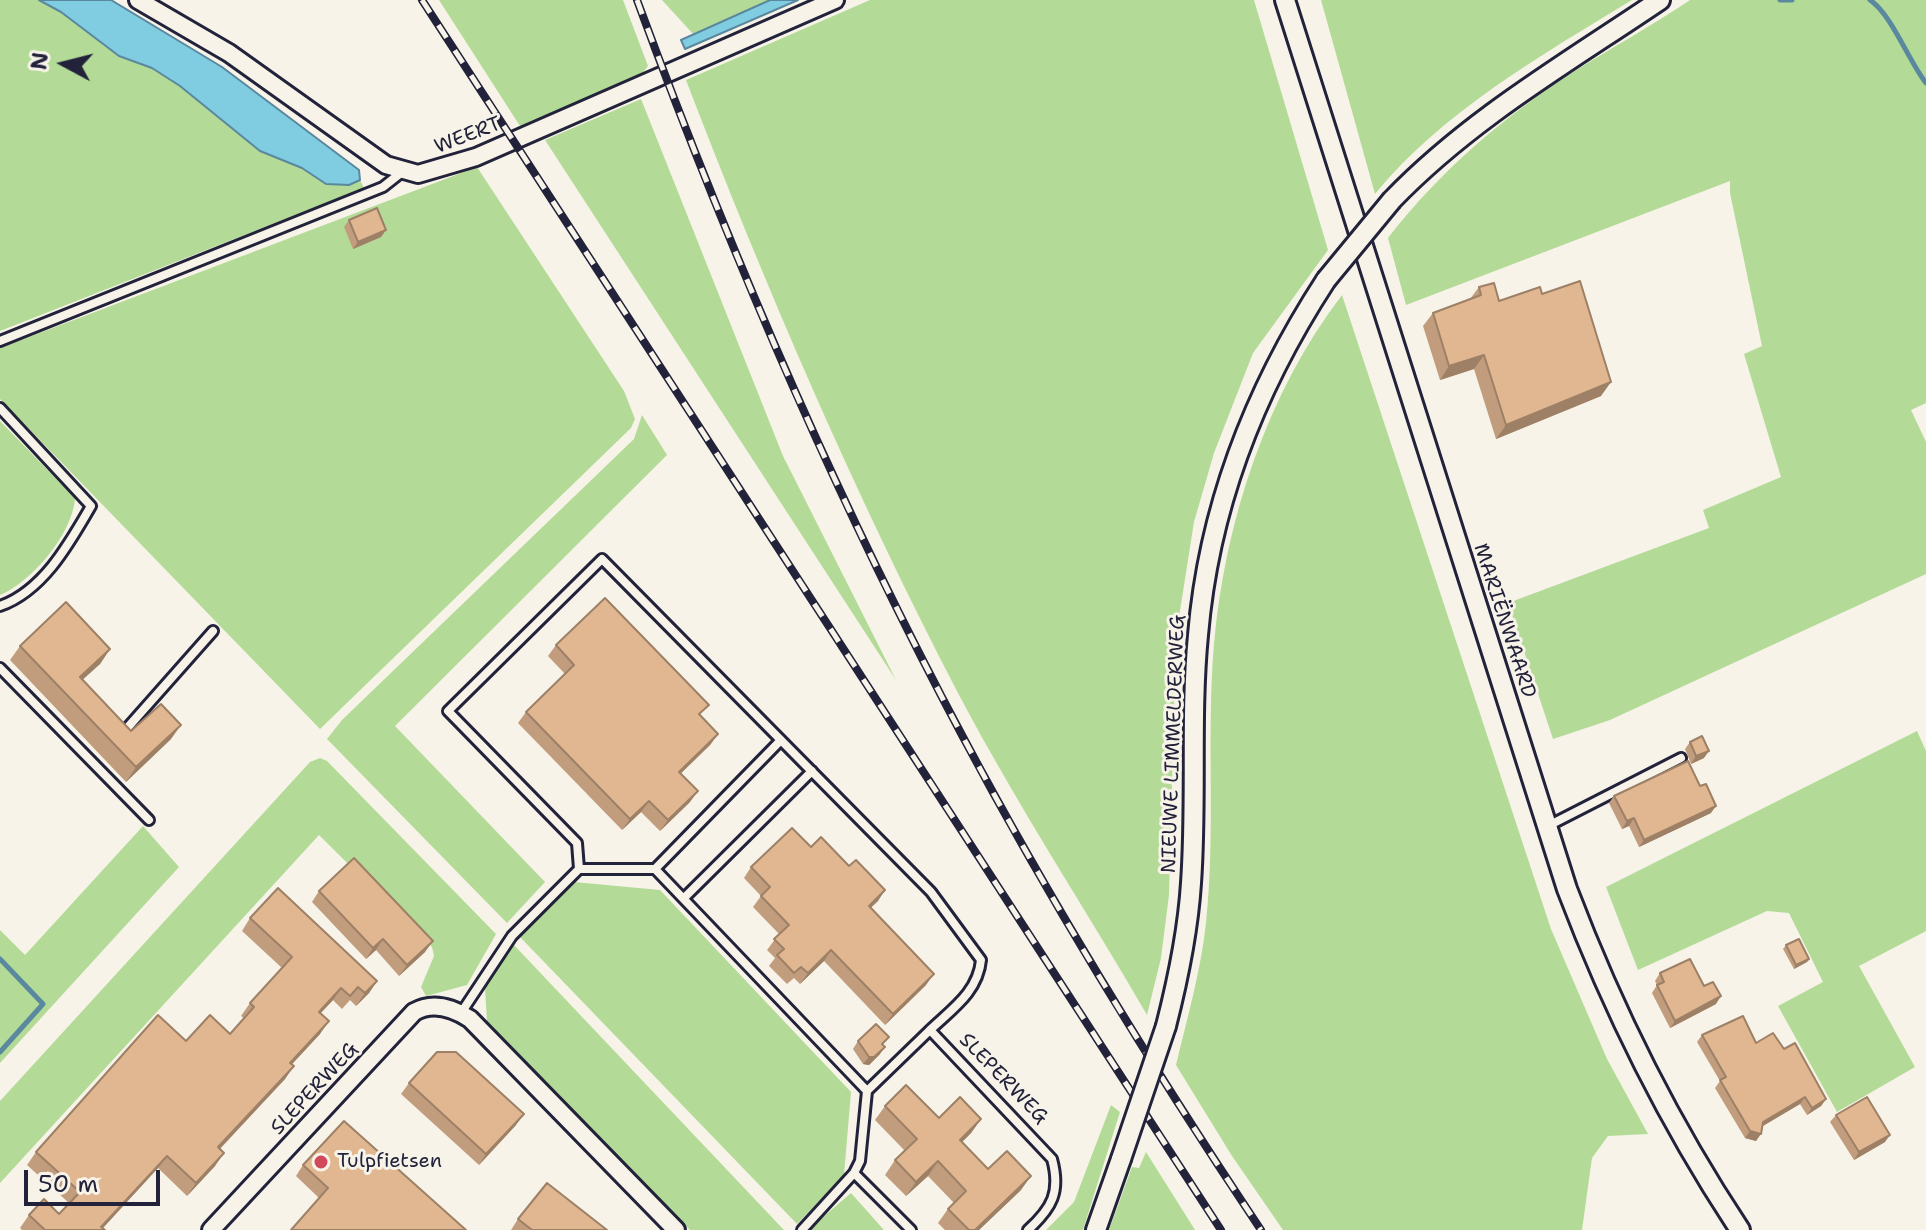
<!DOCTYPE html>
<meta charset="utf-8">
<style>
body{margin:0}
#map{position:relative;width:1926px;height:1230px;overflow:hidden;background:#f7f3e8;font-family:"Shantell Sans",sans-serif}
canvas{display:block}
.north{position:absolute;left:24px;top:24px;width:80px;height:80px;-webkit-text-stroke:6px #f7f3e8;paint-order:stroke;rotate:277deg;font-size:22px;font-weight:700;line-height:32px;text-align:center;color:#22223b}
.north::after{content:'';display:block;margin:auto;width:28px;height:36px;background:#22223b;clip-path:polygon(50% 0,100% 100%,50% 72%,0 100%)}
.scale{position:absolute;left:24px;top:1170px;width:136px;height:36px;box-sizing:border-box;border:4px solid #22223b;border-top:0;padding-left:10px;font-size:24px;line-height:28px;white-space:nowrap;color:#22223b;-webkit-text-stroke:6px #f7f3e8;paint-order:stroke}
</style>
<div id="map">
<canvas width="1926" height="1230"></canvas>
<div class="north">N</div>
<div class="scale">50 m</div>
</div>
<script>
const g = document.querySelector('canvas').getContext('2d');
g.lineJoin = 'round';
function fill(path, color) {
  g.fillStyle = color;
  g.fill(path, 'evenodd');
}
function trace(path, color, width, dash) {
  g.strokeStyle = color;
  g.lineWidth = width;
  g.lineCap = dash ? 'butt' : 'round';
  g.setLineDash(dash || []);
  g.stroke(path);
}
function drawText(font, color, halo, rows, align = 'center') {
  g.font = font + ' "Shantell Sans",sans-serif';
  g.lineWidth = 6;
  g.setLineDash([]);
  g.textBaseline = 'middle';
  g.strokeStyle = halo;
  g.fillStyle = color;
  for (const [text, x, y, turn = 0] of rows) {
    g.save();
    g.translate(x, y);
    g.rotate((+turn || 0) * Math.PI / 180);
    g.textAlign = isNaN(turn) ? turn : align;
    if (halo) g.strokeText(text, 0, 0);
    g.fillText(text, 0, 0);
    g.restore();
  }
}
fill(new Path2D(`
 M0,0H39L61,12L119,56L152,68L180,86L260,151L302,168L326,184L349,185L360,180L364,188L0,331Z
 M439,0H623L648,66L641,75L520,126Z
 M662,0H770L694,35Z
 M870,0H1254L1328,250L1253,353L1214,453L1194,522L1176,636L1169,895L1161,958L1147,1015C1085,908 1017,805 959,695C856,497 766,289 686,80Z
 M1321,0H1632C1542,55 1443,111 1375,194Z
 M1690,0H1926V403L1911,410L1926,442V574L1610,720L1553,739L1508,603L1709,528L1703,510L1781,477L1744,354L1762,346L1730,193V181L1406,305L1388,238C1440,171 1504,116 1575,71C1613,47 1653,25 1690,0Z
 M641,99L783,456L896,680L545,140Z
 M477,167L624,391L635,419L631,428L320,729L0,399V348Z
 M1342,295L1551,929L1607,1059L1648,1134L1608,1136L1592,1158L1582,1230H1283L1232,1156L1176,1065C1187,1019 1201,970 1206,923C1216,830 1206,736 1214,644C1225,521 1267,393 1342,295Z
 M642,415L667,455L395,726L545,882L507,923L327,739L342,720L634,439Z
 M0,421L75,498C73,533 32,582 0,595Z
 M1917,731L1926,751V931L1859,966L1915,1067L1837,1112L1778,1006L1823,982L1789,913L1767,911L1638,970L1606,887Z
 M320,758L327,761L496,934L467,985L426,996L421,987L434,956L432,947L319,835L0,1183V1101L310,762Z
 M143,826L179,867L0,1063V930L25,955Z
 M574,882L660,890L851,1092L844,1175L797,1224L520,937Z
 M513,944L784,1230H690L487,1022L485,987Z
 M1111,1105L1120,1112L1083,1230H1046L1074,1202Z
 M1146,1152L1195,1230H1109L1132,1167L1139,1168Z
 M851,1193L884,1230H808Z`), '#b3db97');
const water = new Path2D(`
 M39,0H111L222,67L359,170L360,180L349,185L326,184L302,168L260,151L180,86L152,68L119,56L61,12Z
 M770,0H798L685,49L681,40Z`);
fill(water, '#80cce0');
trace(water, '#5a889e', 2);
trace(new Path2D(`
 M1780,0H1792
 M1870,0C1892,15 1908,60 1926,83
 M0,959L43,1004L0,1052`), '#5a889e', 5);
const service = new Path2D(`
 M0,341L383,187L402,172
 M0,408L91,506C69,544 43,591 0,606
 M0,668L149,820
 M121,735L213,631
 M1546,827L1681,758
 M579,869L577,843L448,711L602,559L931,892L981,960C978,992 952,1009 930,1030
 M655,869L781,740
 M684,898L812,771
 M461,1013L512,936L579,869H655L867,1091L860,1161L854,1173L802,1230
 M867,1091L930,1030L1052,1159C1061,1192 1052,1208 1028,1230
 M854,1173L911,1230`);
const minor = new Path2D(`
 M138,0L229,53L386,165L418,174L476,157L835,0
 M211,1230L414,1012C433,1001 453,1008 470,1019L676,1230`);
const tertiary = new Path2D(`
 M1285,0L1567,889C1613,1010 1669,1123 1740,1230
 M1392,200C1470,119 1567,63 1660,0
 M1166,1026C1178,979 1188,931 1191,883C1197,800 1190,717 1198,635C1209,505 1255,389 1326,280
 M1096,1230L1121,1159`);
trace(service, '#22223b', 14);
trace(minor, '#22223b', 22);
trace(tertiary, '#22223b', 24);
trace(service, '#f7f3e8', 8);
trace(minor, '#f7f3e8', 16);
trace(tertiary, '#f7f3e8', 18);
const rail = new Path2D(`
 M422,0L1221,1230
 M637,0C730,252 836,499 963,737C1053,906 1154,1070 1261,1230`);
trace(rail, '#22223b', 8);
trace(rail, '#f7f3e8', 5, [15]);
const tertiaryBridge = new Path2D(`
 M1326,280L1392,200
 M1121,1159L1166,1026`);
trace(tertiaryBridge, '#22223b', 24, []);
trace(tertiaryBridge, '#f7f3e8', 18);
fill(new Path2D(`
 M349,220L381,237L353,249L344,227Z
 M1479,287L1499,301L1542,294L1601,396L1496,439L1474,369L1440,380L1423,326L1433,313L1470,299Z
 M556,645L701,716L718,734L710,745L681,773L690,802L660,831L641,812L622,830L518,723L526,712L565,674L548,656Z
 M20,646L110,649L100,664L82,680L131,731L171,739L126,782L10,660Z
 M1690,742L1704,758L1691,764L1685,749Z
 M1614,796L1711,813L1639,847L1629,826L1622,829L1609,803Z
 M811,847L878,901L870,908L926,985L885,1025L824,961L800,984L794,978L787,984L769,966L775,958L767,950L779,934L753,907L761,896L744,878L751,867Z
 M319,891L425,952L399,976L376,950L366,959L312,902Z
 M250,918L377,981L369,993L356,1006L350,1000L342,1009L333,1000L321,1013L320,1034L292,1064L285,1079L220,1149L215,1166L187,1196L158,1168L103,1228L105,1230H22L20,1228L29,1215L59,1214L69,1203L27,1165L36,1152L186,1041L230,1034L244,1018L241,1016L250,1003L282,968L242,931Z
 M1786,945L1809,959L1807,962L1794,969L1783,949Z
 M1660,973L1704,986L1716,1004L1670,1028L1652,993L1657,985L1655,981Z
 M1702,1035L1756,1043L1784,1049L1826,1099L1821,1106L1807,1115L1800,1104L1762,1126L1756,1141L1745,1138L1715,1088L1720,1081L1697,1042Z
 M858,1041L883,1045L880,1054L869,1065L863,1064L853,1049Z
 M409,1083L516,1125L479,1165L401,1094Z
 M885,1106L939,1118L981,1119L971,1133L962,1142L988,1169L1021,1190L979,1230H945L938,1223L948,1209L954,1203L928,1176L906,1196L885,1175L895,1160L905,1151L875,1120Z
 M1836,1115L1885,1142L1854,1160L1830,1122Z
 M303,1165L466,1230L319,1198L296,1176Z
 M518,1219L607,1230H511Z`), '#c19d7d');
fill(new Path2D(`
 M386,230L381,237L353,249L358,242Z
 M1484,355L1474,369L1440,380L1449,366Z
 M1611,382L1601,396L1496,439L1506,425Z
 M110,649L100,664L70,691L80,677Z
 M181,725L171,739L126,782L136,767Z
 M718,734L710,745L672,782L679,772Z
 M1709,751L1704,758L1691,764L1696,756Z
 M698,791L690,802L660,831L668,820Z
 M649,801L641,812L622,830L630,819Z
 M1716,806L1711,813L1639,847L1644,840Z
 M1634,818L1629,826L1622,829L1627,821Z
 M885,890L878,901L861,917L869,906Z
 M383,939L376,950L366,959L373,948Z
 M433,941L425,952L399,976L407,965Z
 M831,950L824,961L800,984L808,973Z
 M1809,959L1807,962L1794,969L1796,965Z
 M934,974L926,985L885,1025L893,1014Z
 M377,981L369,993L356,1006L365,993Z
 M341,988L333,1000L310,1024L319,1012Z
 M1721,996L1716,1004L1670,1028L1675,1021Z
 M329,1021L320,1034L281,1076L290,1063Z
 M885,1047L880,1054L869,1065L863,1064L869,1057Z
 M294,1066L285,1079L209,1160L218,1147Z
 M1805,1097L1800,1104L1758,1129L1763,1122Z
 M1826,1099L1821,1106L1807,1115L1812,1108Z
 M524,1114L516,1125L479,1165L486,1154Z
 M981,1119L971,1133L950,1154L960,1140Z
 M1750,1131L1761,1134L1756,1141L1745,1138Z
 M1890,1135L1885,1142L1854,1160L1859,1152Z
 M224,1153L215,1166L187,1196L196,1183Z
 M167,1156L158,1168L101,1230H99Z
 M938,1161L928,1176L906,1196L916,1182Z
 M1031,1176L1021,1190L979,1230H975Z`), '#9d8066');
const building = new Path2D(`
 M377,208L386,230L358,242L349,220Z
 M1580,281L1611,382L1506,425L1484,355L1449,366L1433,313L1481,295L1479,287L1494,283L1499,301L1540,287L1542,294Z
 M605,598L709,705L699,714L718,734L679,772L698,791L668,820L649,801L630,819L526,712L574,665L556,645Z
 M66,602L110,649L80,677L131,731L161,704L181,725L136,767L20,646Z
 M1702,736L1709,751L1696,756L1690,742Z
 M1688,761L1700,786L1706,784L1716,806L1644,840L1634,818L1627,821L1614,796Z
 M792,828L811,847L821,837L849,866L856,860L885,890L869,906L934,974L893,1014L831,950L808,973L801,967L794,973L777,955L784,949L774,939L789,925L761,896L770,887L751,867Z
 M354,858L433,941L407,965L383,939L373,948L319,891Z
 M278,888L377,981L365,993L358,987L350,996L341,988L319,1012L329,1021L290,1063L294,1066L218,1147L224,1153L196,1183L167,1156L101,1227L105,1230H45L29,1215L44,1199L59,1214L80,1192L36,1152L158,1015L186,1041L210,1015L230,1034L254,1007L250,1003L292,957L250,918Z
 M1799,939L1809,959L1796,965L1786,945Z
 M1690,959L1704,986L1713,982L1721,996L1675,1021L1657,985L1664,982L1660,973Z
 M1743,1016L1756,1043L1773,1033L1784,1049L1795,1043L1826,1099L1812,1108L1805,1097L1763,1122L1761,1134L1750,1131L1720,1080L1726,1077L1702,1035Z
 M876,1024L889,1037L882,1044L885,1047L874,1057H869L858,1041Z
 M437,1052H456L524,1114L486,1154L409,1083Z
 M906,1085L939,1118L960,1097L981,1119L960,1140L988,1169L1007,1151L1031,1176L975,1230H969L948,1209L966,1191L938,1161L916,1182L895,1160L917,1139L885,1106Z
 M1867,1097L1890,1135L1859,1152L1836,1115Z
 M344,1121L466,1230H291L328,1188L303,1165Z
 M547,1183L607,1230H532L518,1219Z`);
fill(building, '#e0b791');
trace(building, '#9d8066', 2);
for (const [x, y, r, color] of [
 [321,1162,8,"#d1495b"]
]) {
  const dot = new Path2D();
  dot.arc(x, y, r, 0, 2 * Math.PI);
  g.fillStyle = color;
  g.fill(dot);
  trace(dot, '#f7f3e8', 3);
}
drawText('20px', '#22223b', '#f7f3e8', [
 ["WEERT",468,136,-21],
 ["MARIËNWAARD",1504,621,72],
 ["NIEUWE LIMMELDERWEG",1174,744,-88],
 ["SLEPERWEG",1003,1079,46],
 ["SLEPERWEG",315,1089,-47]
]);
drawText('20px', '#22223b', '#f7f3e8', [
 ["Tulpfietsen",337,1162]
], 'left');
</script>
